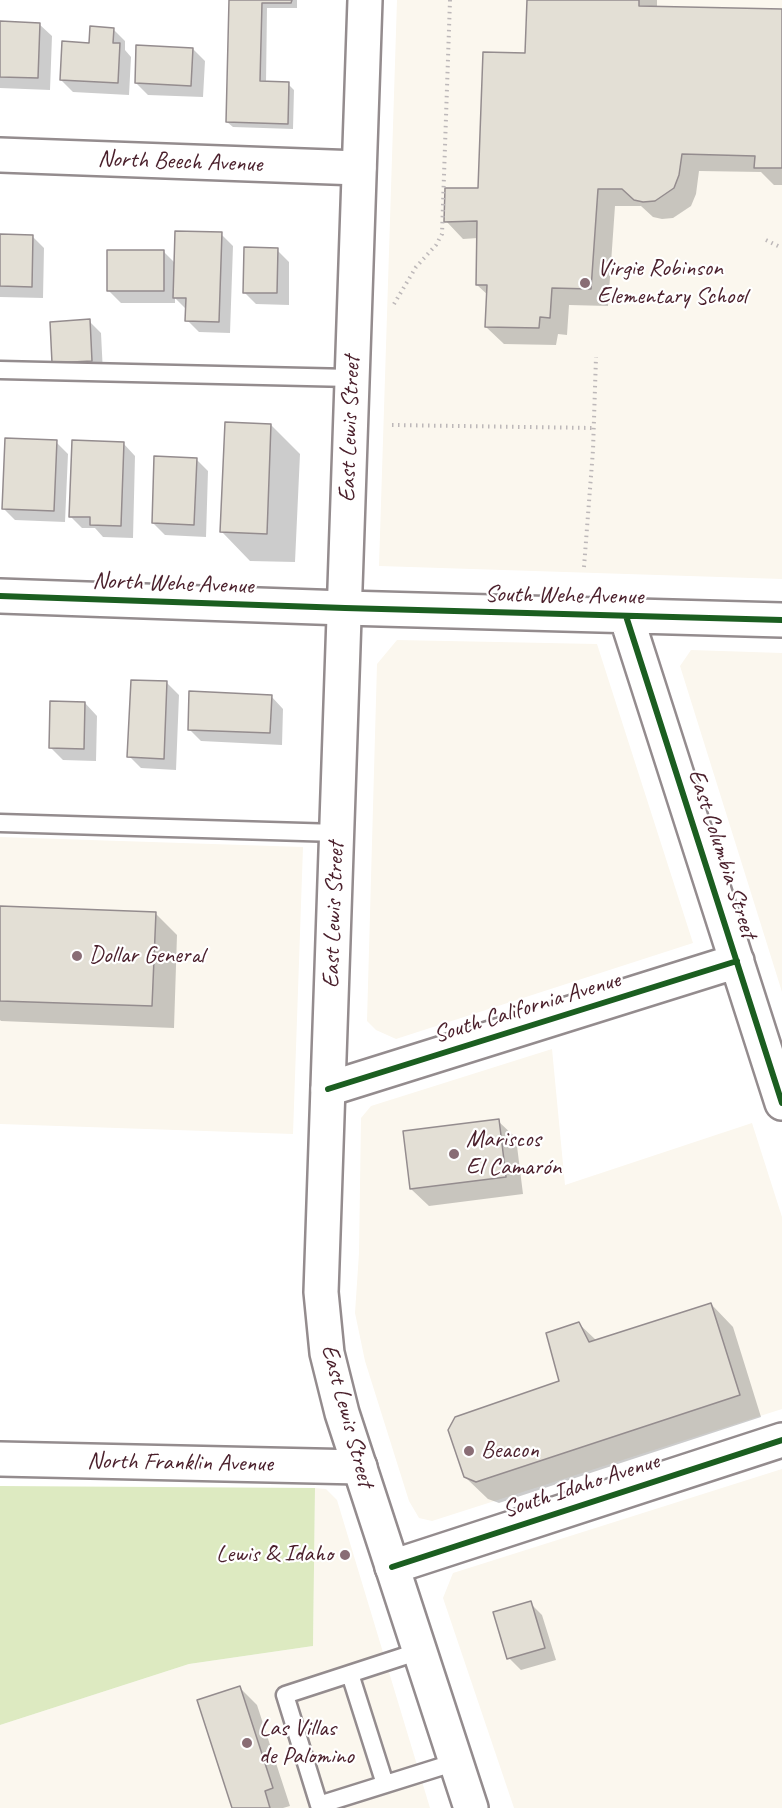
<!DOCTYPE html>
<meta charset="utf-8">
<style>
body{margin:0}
canvas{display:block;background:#fff}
</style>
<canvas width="782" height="1808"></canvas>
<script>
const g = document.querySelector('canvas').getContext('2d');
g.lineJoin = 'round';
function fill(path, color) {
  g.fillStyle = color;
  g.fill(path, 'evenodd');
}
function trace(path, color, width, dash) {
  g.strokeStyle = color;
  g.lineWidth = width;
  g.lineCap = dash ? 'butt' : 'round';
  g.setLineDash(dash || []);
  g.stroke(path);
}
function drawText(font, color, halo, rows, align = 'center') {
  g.font = font + ' Caveat,sans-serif';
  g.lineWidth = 4.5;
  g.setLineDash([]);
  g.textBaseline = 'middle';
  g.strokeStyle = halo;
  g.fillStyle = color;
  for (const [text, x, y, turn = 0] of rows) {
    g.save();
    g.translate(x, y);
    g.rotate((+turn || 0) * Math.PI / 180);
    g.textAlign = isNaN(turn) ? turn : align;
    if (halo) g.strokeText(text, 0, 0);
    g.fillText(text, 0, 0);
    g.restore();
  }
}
fill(new Path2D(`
 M397,0H782V579L379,566Z
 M397,640L597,644L693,943L396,1039L376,1030L367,1021L377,664Z
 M691,650L782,653V992L680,666Z
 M0,837L303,847L293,1134L0,1124Z
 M552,1049L565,1185L752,1123L782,1217V1409L432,1521L419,1518L409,1501L365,1361L355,1313L359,1253L361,1118L371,1106Z
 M782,1469V1808H514L443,1598L453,1573Z
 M315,1488L326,1489L337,1500L430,1808H0V1725L189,1664L313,1646Z`), '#fbf7ee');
fill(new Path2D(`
 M0,1486L315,1488L313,1646L189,1664L0,1725Z`), '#ddeac1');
fill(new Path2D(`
 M230,0H297V8H267L266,83L288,84L294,90L293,129L233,127L227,122Z
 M529,0H657V8L782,10V185H774L761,172L699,171L696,194L691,206L673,218L662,219L653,217L641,206H615L608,306L569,305L567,335L558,334L556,345L504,344L486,327L488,295L477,285L478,238L463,239L446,221L479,190L526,55Z
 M0,23L39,24L52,36L50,90L0,88Z
 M113,29L125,41V50L131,57L129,95L73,92L61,80L90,44Z
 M193,49L205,61L203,97L148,95L136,83Z
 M221,234L233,246L230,333L199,332L187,320V310L175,298V303H121L109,291L164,252L176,264Z
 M0,236H32L44,248L43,298L0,297Z
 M277,250L289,262V305L256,304L244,292Z
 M89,321L101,333L103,373L66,375L54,363Z
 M271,425L300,454L295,562L250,561L222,532Z
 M56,442L68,454L65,522L15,520L3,508Z
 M123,443L135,456L133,538L103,537L95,528H82L70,516Z
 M196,459L208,471L206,537L165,535L153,523Z
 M167,683L179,695L176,770L141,768L129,756Z
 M271,696L283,709L282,745L201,741L189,729Z
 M85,703L97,716L96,761L63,760L51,748Z
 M0,908L155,913L177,935L174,1028L1,1021L0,1020Z
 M498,1121L516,1138L523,1194L429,1206L411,1189Z
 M711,1304L733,1327L761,1417L499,1503L488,1499L465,1477L561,1382L578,1323L597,1341Z
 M530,1603L542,1615L556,1660L521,1670L509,1658Z
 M240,1688L257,1705L290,1806L283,1808H233Z`), '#0003');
const building = new Path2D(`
 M229,0H292L291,3H262L260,81L289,82L288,124L226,122Z
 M527,0H639V6L782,9V168H754L755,156L682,154L679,175L674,188L655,201L643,202L634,200L622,189H598L591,289L552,288L550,318L540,317L539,328L485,327L487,285H476L477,221L444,222L445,188H478L483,52L525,53Z
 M0,21L40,23L38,78L0,77Z
 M90,26L114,28L113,43H120L118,83L60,80L62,41L89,43Z
 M136,45L193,48L191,86L135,83Z
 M175,231L222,232L219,322L185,321L186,298H173Z
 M0,234L33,235L32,287L0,286Z
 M244,247L278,248L277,293H243Z
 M107,250H164V291H107Z
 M90,319L92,361L52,363L50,322Z
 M225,422L271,424L267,534L220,532Z
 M5,438L57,440L54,511L2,509Z
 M72,440L124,442L121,526L90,525V517H69Z
 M154,456L197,458L194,525L152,523Z
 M131,680L167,681L164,759L127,757Z
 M189,691L272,695L270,733L188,730Z
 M50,701L85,702L84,749L49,748Z
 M0,906L156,912L152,1006L0,1001Z
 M499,1119L506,1177L410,1189L403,1131Z
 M711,1303L740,1395L476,1482L464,1477L448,1430L455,1417L559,1381L546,1333L579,1322L589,1342Z
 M531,1601L545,1648L507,1659L493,1612Z
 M240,1686L273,1788L265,1791L270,1808H232L197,1700Z`);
fill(building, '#e3dfd5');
trace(building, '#948c8e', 1.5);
const lane = new Path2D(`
 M0,370L351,378
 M0,823L337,833
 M420,1651L285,1695L319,1805L456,1762
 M350,1674L385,1784`);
const street = new Path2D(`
 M0,155L359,168
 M0,596L345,608L782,620
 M626,616L782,1103
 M328,1089L737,961
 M0,1459L360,1467
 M392,1567L782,1440`);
const primary = new Path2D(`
 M365,0L321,1292L327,1353L342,1413L471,1808`);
trace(lane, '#948c8e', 21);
trace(street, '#948c8e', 38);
trace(primary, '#948c8e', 38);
trace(new Path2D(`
 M766,240L782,248
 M394,304L416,267L436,245L442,234L450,0
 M392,425L593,428
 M584,567L593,450L596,357`), '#bdb8b9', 4, [1.5, 4.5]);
trace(lane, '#fff', 16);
trace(street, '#fff', 33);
trace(primary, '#fff', 33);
trace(new Path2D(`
 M0,596L345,608L782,620
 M626,616L782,1103
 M328,1089L737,961
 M392,1567L782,1440`), '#1b5e20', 6);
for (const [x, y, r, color] of [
 [585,283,6,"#896d75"],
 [77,956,6,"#896d75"],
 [454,1154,6,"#896d75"],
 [469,1451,6,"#896d75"],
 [345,1555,6,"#896d75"],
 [247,1743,6,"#896d75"]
]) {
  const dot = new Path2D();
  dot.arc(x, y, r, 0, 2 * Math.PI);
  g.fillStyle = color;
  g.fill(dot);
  trace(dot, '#fff', 2);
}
drawText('24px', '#4a1f2b', '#fff', [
 ["North Beech Avenue",180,162,2],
 ["East Lewis Street",350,429,-88],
 ["North Wehe Avenue",173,584,2],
 ["South Wehe Avenue",564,596,1],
 ["East Columbia Street",722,854,72],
 ["East Lewis Street",334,915,-88],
 ["South California Avenue",527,1008,-17],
 ["East Lewis Street",347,1416,75],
 ["North Franklin Avenue",180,1463,1],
 ["South Idaho Avenue",581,1486,-18]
]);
drawText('24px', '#4a1f2b', '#fff', [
 ["Virgie Robinson",597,269],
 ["Elementary School",597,297],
 ["Dollar General",89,956],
 ["Mariscos",466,1140],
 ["El Camarón",466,1168],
 ["Beacon",481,1451],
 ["Lewis & Idaho",333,1555,"right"],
 ["Las Villas",259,1729],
 ["de Palomino",259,1757]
], 'left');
</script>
